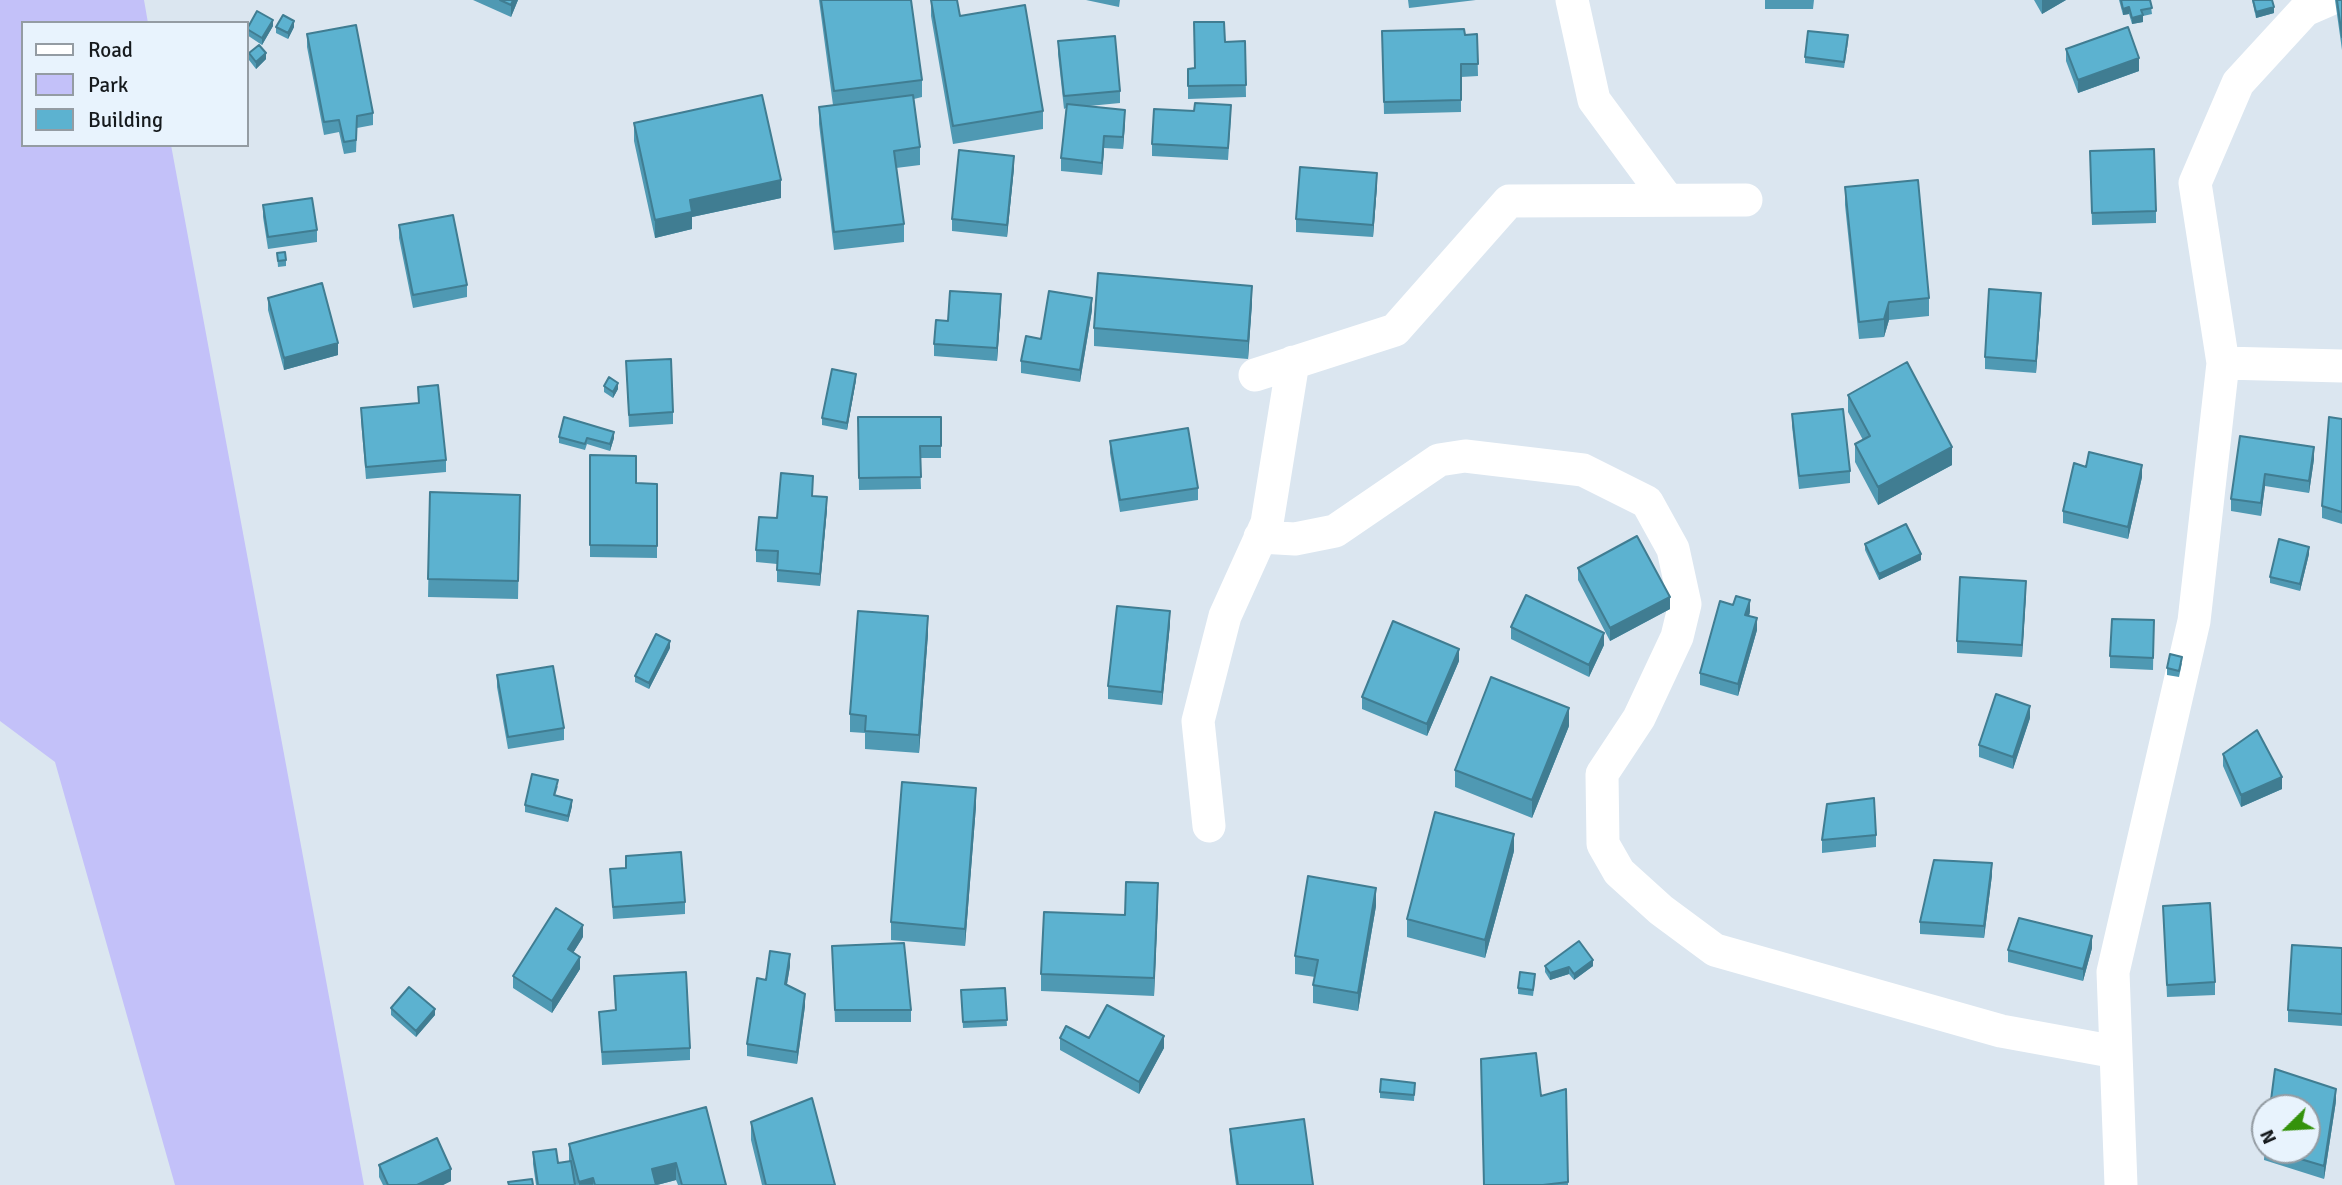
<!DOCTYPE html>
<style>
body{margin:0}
#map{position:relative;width:2342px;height:1185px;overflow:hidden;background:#dbe6f0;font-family:Signika,sans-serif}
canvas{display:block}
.legend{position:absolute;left:21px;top:21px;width:228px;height:126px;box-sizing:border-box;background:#e8f3fd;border:2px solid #949ca3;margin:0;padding:9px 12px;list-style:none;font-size:21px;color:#161a1d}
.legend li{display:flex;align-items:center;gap:14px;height:35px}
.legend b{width:35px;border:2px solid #949ca3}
.north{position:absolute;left:2251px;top:1094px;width:70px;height:70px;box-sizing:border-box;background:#e8f3fd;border:2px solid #949ca3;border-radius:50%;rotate:246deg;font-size:19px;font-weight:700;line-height:28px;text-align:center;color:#161a1d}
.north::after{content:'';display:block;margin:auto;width:24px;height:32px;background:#34920b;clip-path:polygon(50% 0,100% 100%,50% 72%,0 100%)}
</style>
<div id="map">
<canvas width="2342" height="1185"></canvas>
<ul class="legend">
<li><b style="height:9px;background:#fff"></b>Road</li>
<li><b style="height:19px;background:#c3c1f9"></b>Park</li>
<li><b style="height:19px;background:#5cb2d0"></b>Building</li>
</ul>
<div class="north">N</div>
</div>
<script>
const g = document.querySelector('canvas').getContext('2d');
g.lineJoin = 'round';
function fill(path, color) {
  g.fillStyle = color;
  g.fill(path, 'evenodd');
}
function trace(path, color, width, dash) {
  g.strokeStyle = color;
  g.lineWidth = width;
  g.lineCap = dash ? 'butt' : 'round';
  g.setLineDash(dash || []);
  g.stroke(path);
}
fill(new Path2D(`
 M0,0H144L148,23H23V145H171L364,1185H175L55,762L0,721Z`), '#c3c1f9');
trace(new Path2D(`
 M1572,0L1594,100L1667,199
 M2223,363L2195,183L2238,83L2305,10L2328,0
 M1255,375L1395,330L1509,201L1746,200
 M1260,537L1295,539L1335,531L1439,460L1465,456L1583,470L1647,502L1673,549L1685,604L1677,637L1639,718L1602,774L1603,844L1619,872L1661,910L1715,950L2001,1031L2116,1052
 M1209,826L1198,721L1225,616L1267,523L1293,362
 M2121,1185L2113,972L2194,621L2223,363L2342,366`), '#fff', 33);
fill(new Path2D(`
 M473,0H518L511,17Z
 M819,0H911L922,80V97L914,99L920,147V165L896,168L904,224V242L834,250L819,124V107L833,105Z
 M931,0L960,16L1043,111V129L953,144L931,16Z
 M1086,0H1120L1119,7Z
 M1408,0H1476L1409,8Z
 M1765,0H1814L1813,9H1765Z
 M2034,0H2066L2042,14Z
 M2119,0H2150L2152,14L2143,16V22L2132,24L2129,14L2123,15Z
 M2252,0H2272L2274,13L2256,18Z
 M2335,0H2342V50Z
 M273,26L262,45L247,35V29Z
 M276,27H294L288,39L276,33Z
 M1382,31L1465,35L1477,34L1478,76L1461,77V112L1384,114Z
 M307,34L373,113V125L357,128L356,152L344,154L339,132L324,135L307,47Z
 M1058,41L1120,91V103L1089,106L1125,122L1123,149L1104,148L1102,175L1061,171V158L1066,108L1064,109L1058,54Z
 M1245,41L1246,97L1188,99V69H1195L1225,42Z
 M1848,42L1844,68L1805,63V57Z
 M2066,49L2139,71L2078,93L2066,61Z
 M249,53L266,59L256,69L249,60Z
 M1194,111L1231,117L1228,160L1152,156V144Z
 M634,123L781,198L692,217V229L655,238L634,141Z
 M2090,151L2156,211V223L2092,225Z
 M1014,168L1007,237L952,231V219Z
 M1377,185L1373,237L1296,232V219Z
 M1845,187L1929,298V316L1889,320L1884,337L1859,339L1845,205Z
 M263,205L317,230V242L268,249L263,217Z
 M399,225L467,285V297L413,308L399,238Z
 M277,253L286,260V266L278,267Z
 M268,298L338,355L284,370L268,310Z
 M1252,303L1248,359L1094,346V328Z
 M1001,306L997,361L934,356V344L948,321Z
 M2041,306L2036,373L1985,369V357Z
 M1092,310L1080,382L1021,373V361L1041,339Z
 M626,361L673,412V424L629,427Z
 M856,380L847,430L822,425V418Z
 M604,386L618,389L613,398L604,392Z
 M418,387L446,460V472L366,479L361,420V408L418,403Z
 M1848,395L1952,465L1878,505L1855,462V444L1863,440L1848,412Z
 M1792,414L1850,471V483L1799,489L1792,426Z
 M858,417H941V458H920L921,489L859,490Z
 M2342,419V524L2322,518V506Z
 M2240,436L2314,459L2309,493L2265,486L2261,516L2231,511V499Z
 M559,437L614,438L610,451L587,444L585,450L559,443Z
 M1110,441L1198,488V500L1120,512L1110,453Z
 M590,455L636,483L657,484V558L590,557Z
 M2086,467L2142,477L2128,539L2063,523V511Z
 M430,492L520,495L518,599L428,597Z
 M813,496L827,509L820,586L777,582V564L756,562V550L777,518Z
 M1865,544L1921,560L1879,580L1865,550Z
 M2309,554L2300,591L2270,583V577Z
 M1578,568L1670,609L1610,641L1578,580Z
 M2026,593L2022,657L1957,653V641Z
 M1750,612L1749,616L1757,630L1738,696L1700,685V673Z
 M2154,620L2153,670L2110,668V656Z
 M1170,624L1162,705L1108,699V686Z
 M1511,627L1604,645L1589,677L1511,639Z
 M928,634L919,753L865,749V733L850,732V714Z
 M670,648L649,689L635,682V676Z
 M1459,661L1427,736L1362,709V697Z
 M2182,663L2179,677L2167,675V668Z
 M497,675L564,728V740L508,749L497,687Z
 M2030,718L2013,769L1979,757V745Z
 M1569,726L1532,818L1455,787V770Z
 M2223,754L2282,789L2241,807L2223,766Z
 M558,786L555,796L572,806L568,822L525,812V805Z
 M976,806L965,946L891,940V922Z
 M1876,835V847L1822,853V840Z
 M1514,851L1485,958L1407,937V919Z
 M626,856L685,902V914L613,919L610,869L626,868Z
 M1992,875L1984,938L1920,934V922Z
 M1158,901L1154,996L1041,991V974L1125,915Z
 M1376,906L1358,1011L1313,1003V985L1315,977L1295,974V956Z
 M2163,906L2215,982V995L2167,997Z
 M583,937L573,953L580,969L552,1013L513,988V976Z
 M832,946L911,1010V1022H835Z
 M2092,948L2083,981L2008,962V950Z
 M2342,948V1026L2288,1022V1010Z
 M790,966L787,984L805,1006L797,1064L747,1056V1044L766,980Z
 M1545,966H1593L1574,980L1569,974L1550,980L1545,972Z
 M614,976L690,1048V1060L602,1065L599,1012L615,1010Z
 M1535,980L1533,996L1518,994V988Z
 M1005,988L1007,1026L963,1028L961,990Z
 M391,1008L435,1015L416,1037L391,1015Z
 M1060,1038H1089L1164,1048L1139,1094L1060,1050Z
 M1415,1083L1414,1101L1380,1098V1092Z
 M1566,1089L1568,1185H1484L1541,1096Z
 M2336,1101L2324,1179L2264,1160L2265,1140V1150H2307Z
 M706,1107L726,1185H678L676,1180L657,1185H536L533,1164V1152L558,1163L569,1162V1144Z
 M751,1122L835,1185H762L751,1140Z
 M1230,1129L1313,1185H1236L1230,1141Z
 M379,1165L451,1181L443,1185H383L379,1177Z`), '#4f99b3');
fill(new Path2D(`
 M513,0H518L511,17V5Z
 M2042,0H2066L2042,14Z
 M2129,7V14L2123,15V9Z
 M2274,7V13L2256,18V12Z
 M2143,15V22L2132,24V18Z
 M273,20V26L262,45V38Z
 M294,21V27L288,39V33Z
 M266,53V59L256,69V62Z
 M2139,58V71L2078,93V80Z
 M1125,110V122L1123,149V137Z
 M1104,136V148L1102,175V163Z
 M1014,156V168L1007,237V225Z
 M1377,173V185L1373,237V225Z
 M781,180V198L692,217V229L655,238V220L690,200Z
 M1252,286V303L1248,359V341Z
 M2041,293V306L2036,373V361Z
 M1001,294V306L997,361V348Z
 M1092,298V310L1080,382V370Z
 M1889,302V320L1884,337V319Z
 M338,343V355L284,370V358Z
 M856,374V380L847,430V423Z
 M618,383V389L613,398V392Z
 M614,432V438L610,451V444Z
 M1952,447V465L1878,505V487Z
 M2314,447V459L2309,493V481Z
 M2142,465V477L2128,539V527Z
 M2265,474V486L2261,516V503Z
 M827,497V509L820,586V574Z
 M2309,547V554L2300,591V584Z
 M1921,554V560L1879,580V574Z
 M2026,581V593L2022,657V645Z
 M1670,597V609L1610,641V628Z
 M1750,600V612L1745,627V615Z
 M1170,611V624L1162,705V692Z
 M928,616V634L919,753V735Z
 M1757,618V630L1738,696V684Z
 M1604,633V645L1589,677V665Z
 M670,641V648L649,689V683Z
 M1459,649V661L1427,736V724Z
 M2030,706V718L2013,769V757Z
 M1569,708V726L1532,818V800Z
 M2282,777V789L2241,807V795Z
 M976,788V806L965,946V929Z
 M572,800V806L568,822V816Z
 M1514,834V851L1485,958V940Z
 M1992,863V875L1984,938V926Z
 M1158,883V901L1154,996V978Z
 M1376,888V906L1358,1011V993Z
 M583,925V937L568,961V949Z
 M2092,936V948L2083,981V969Z
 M790,954V966L785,996V984Z
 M580,957V969L552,1013V1001Z
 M1593,960V966L1574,980V974Z
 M1569,967V974L1550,980V973Z
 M805,994V1006L797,1064V1052Z
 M435,1009V1015L416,1037V1031Z
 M1164,1036V1048L1139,1094V1082Z
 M2336,1089V1101L2324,1179V1166Z
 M676,1163V1180L657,1185H652V1169Z
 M451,1169V1181L443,1185H417Z
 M593,1178V1185H579V1182Z`), '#407d92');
const building = new Path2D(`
 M500,0H513L511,5Z
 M821,0H911L922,80L834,91Z
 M931,0H957L960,16L1025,5L1043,111L953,126Z
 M2121,0H2150L2152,8L2141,10L2143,15L2132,18L2129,7L2123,9Z
 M2253,0H2272L2274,7L2256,12Z
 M2337,0H2342V37Z
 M257,11L273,20L262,38L247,29Z
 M283,15L294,21L288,33L276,27Z
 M1194,22H1224L1225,42L1245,41L1246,85L1188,86V69L1195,68Z
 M356,25L373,113L357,116L356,140L344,142L339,120L324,122L307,34Z
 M2128,27L2139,58L2078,80L2066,49Z
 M1464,29L1465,35L1477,34L1478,64H1461V100L1384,102L1382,31Z
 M1808,31L1848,35L1844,62L1805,57Z
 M1115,36L1120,91L1064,96L1058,41Z
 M259,45L266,53L256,62L249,53Z
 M762,95L781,180L690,200L692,212L655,220L634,123Z
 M913,95L920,147L894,151L904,224L834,232L819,107Z
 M1195,103L1231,105L1228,148L1152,144L1154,109L1194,111Z
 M1067,104L1125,110L1123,137L1104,136L1102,163L1061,158Z
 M2154,149L2156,211L2092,213L2090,151Z
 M959,150L1014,156L1007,225L952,219Z
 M1300,167L1377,173L1373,225L1296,219Z
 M1918,180L1929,298L1889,302L1884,319L1859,322L1845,187Z
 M312,198L317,230L268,237L263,205Z
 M453,215L467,285L413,295L399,225Z
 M285,252L286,260L278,261L277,253Z
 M1098,273L1252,286L1248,341L1094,328Z
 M322,283L338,343L284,358L268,298Z
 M1989,289L2041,293L2036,361L1985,357Z
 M950,291L1001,294L997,348L934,344L936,320L948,321Z
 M1049,291L1092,298L1080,370L1021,361L1026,336L1041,339Z
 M671,359L673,412L629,415L626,361Z
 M1907,362L1952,447L1878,487L1855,444L1870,436L1848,395Z
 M832,369L856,374L847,423L822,418Z
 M609,377L618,383L613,392L604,386Z
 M438,385L446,460L366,467L361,408L419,403L418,387Z
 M1843,409L1850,471L1799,476L1792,414Z
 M564,417L614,432L610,444L587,438L585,444L559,437Z
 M858,417H941V446H920L921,477L859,478Z
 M2329,417L2342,419V512L2322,506Z
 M1188,428L1198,488L1120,500L1110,441Z
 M2240,436L2314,447L2309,481L2265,474L2261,503L2231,499Z
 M2089,452L2142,465L2128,527L2063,511L2074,463L2086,467Z
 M590,455L636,456V483L657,484V546L590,545Z
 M781,473L813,476L812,496L827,497L820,574L777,570L778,551L756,550L759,517L777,518Z
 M430,492L520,495L518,581L428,579Z
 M1906,524L1921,554L1879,574L1865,544Z
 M1637,536L1670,597L1610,628L1578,568Z
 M2279,539L2309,547L2300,584L2270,577Z
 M1960,577L2026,581L2022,645L1957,641Z
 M1526,595L1604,633L1589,665L1511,627Z
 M1736,596L1750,600L1745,615L1757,618L1738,684L1700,673L1720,601L1733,605Z
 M1117,606L1170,611L1162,692L1108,686Z
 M858,611L928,616L919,735L865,731L866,716L850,714Z
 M2112,619L2154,620L2153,658L2110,656Z
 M1393,621L1459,649L1427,724L1362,697Z
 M656,634L670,641L649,683L635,676Z
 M2170,654L2182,657L2179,671L2167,668Z
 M553,666L564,728L508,737L497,675Z
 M1491,677L1569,708L1532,800L1455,770Z
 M1996,694L2030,706L2013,757L1979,745Z
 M2257,730L2282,777L2241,795L2223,754Z
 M532,774L558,780L554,795L572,800L568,816L525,805Z
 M902,782L976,788L965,929L891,922Z
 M1874,798L1876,835L1822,840L1827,804Z
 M1435,812L1514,834L1485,940L1407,919Z
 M681,852L685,902L613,907L610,869L626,868V856Z
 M1934,860L1992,863L1984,926L1920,922Z
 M1308,876L1376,888L1358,993L1313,985L1318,960L1295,956Z
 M1126,882L1158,883L1154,978L1041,974L1044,912L1125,915Z
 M2210,903L2215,982L2167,985L2163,906Z
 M556,908L583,925L568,949L580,957L552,1001L513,976Z
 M2019,918L2092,936L2083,969L2008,950Z
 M1579,941L1593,960L1574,974L1569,967L1550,973L1545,966Z
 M904,943L911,1010H835L832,946Z
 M2292,945L2342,948V1014L2288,1010Z
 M770,951L790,954L785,984L805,994L797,1052L747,1044L757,978L766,980Z
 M686,972L690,1048L602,1052L599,1012L616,1010L614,976Z
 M1520,972L1535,974L1533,990L1518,988Z
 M409,987L435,1009L416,1031L391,1008Z
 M1005,988L1007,1020L963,1022L961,990Z
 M1107,1005L1164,1036L1139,1082L1060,1038L1066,1026L1089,1038Z
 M1536,1053L1541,1096L1566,1089L1568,1182L1543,1185H1484L1481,1059Z
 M2275,1069L2336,1089L2324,1166L2270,1150H2307V1108H2270Z
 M1381,1079L1415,1083L1414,1095L1380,1092Z
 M812,1098L835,1185H766L751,1122Z
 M706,1107L726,1185H682L676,1163L652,1169L656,1185H595L593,1178L579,1182L569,1144Z
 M1304,1119L1313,1185H1238L1230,1129Z
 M437,1138L451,1169L417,1185H388L379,1165Z
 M556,1149L558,1163L571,1161L575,1185H538L533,1152Z
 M532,1179L533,1185H509L508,1182Z`);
fill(building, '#5cb2d0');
trace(building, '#407d92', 2);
</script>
